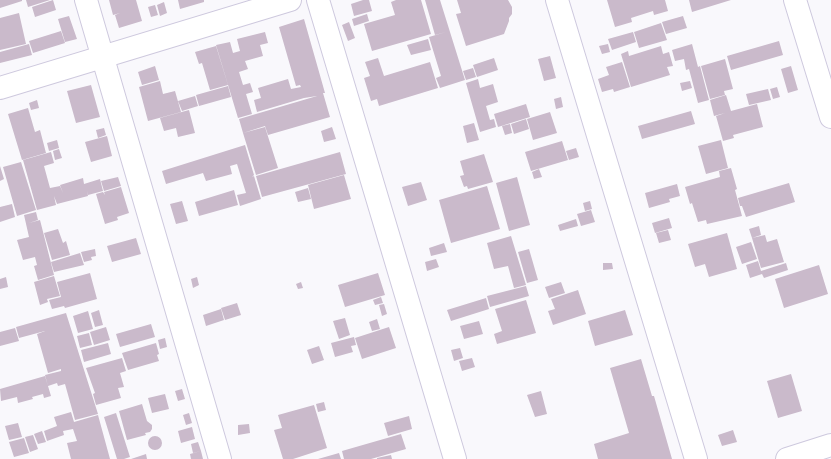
<!DOCTYPE html>
<style>
body{margin:0}
canvas{display:block;background:#f9f8fc}
</style>
<canvas width="831" height="459"></canvas>
<script>
const g = document.querySelector('canvas').getContext('2d');
g.lineJoin = 'round';
function fill(path, color) {
  g.fillStyle = color;
  g.fill(path, 'evenodd');
}
function trace(path, color, width, dash) {
  g.strokeStyle = color;
  g.lineWidth = width;
  g.lineCap = dash ? 'butt' : 'round';
  g.setLineDash(dash || []);
  g.stroke(path);
}
fill(new Path2D(`
 M0,0H22V1L0,8Z
 M26,0H50L28,7Z
 M53,0L56,10L35,17L32,7Z
 M109,0H136L142,21L119,28L115,15L120,13L113,15Z
 M178,0H204V2L180,9Z
 M363,0H369L372,11L354,16L351,4Z
 M396,0H421L431,34L372,51L364,24L395,15L391,2Z
 M425,0H440L465,80L440,88L436,78L441,76L429,37L446,32L435,35Z
 M457,0H508L512,7V14L509,18V21L504,34L466,46L456,14L461,13Z
 M607,0H665L668,11L654,15L653,11L631,18L632,22L615,27Z
 M689,0H731L692,12Z
 M164,2L167,13L160,16L157,5Z
 M155,5L158,15L151,17L148,7Z
 M19,13L26,44L0,50V18Z
 M367,14L369,21L354,26L352,19Z
 M69,16L77,39L65,42L58,19Z
 M683,16L687,28L666,34L662,22Z
 M304,19L325,93H323L330,117L268,135L265,126L243,133L239,119L317,96L304,98L257,112L254,100L261,98L258,88L288,79L291,89L301,87L300,85L296,86L279,27Z
 M349,22L355,38L348,41L342,25Z
 M661,23L667,40L639,48L634,32Z
 M61,31L65,43L33,53L29,41Z
 M265,32L268,43L260,45L263,56L245,61L248,69L239,72L243,85L250,83L253,92L246,94L252,114L238,118L216,45L230,42L233,53L240,51L237,39Z
 M633,32L636,42L612,50L608,39Z
 M428,39L431,50L411,55L407,45Z
 M779,41L783,55L731,70L727,56Z
 M29,44L32,55L0,63V52Z
 M608,44L610,52L602,54L599,46Z
 M692,44L698,67L700,66L709,100L698,103L689,69L686,70L684,59L675,61L672,50Z
 M216,46L228,85L210,90L202,63L199,64L195,52Z
 M661,46L663,54L669,52L673,66L667,67L670,75L631,87L621,54L628,51L629,56Z
 M550,56L556,78L544,81L538,59Z
 M378,58L384,76L430,62L438,88L379,106L377,99L371,101L364,78L370,76L365,62Z
 M494,58L498,70L477,77L473,65Z
 M725,59L733,89L724,91L725,95L710,99L701,66Z
 M622,62L630,87L614,92L613,89L602,92L598,79L609,75L606,67Z
 M155,66L159,80L142,85L138,72Z
 M791,66L798,90L788,93L781,69Z
 M473,68L476,77L466,80L463,71Z
 M478,79L480,88L493,84L498,102L486,106L490,120L494,119L496,127L480,132L466,83Z
 M160,81L163,94L175,91L181,112L148,121L139,87Z
 M690,81L692,88L682,91L680,83Z
 M91,85L100,117L76,123L67,91Z
 M228,86L231,97L199,106L196,95Z
 M777,87L780,97L773,99L770,89Z
 M768,89L771,100L749,105L746,94Z
 M726,95L731,111L757,104L763,127L733,135L734,138L723,141L716,116L725,113L714,116L710,100Z
 M195,96L198,106L182,111L178,101Z
 M561,97L563,107L556,109L554,99Z
 M37,100L39,108L31,110L29,103Z
 M526,104L530,117L498,127L494,114Z
 M28,108L35,132L40,130L46,153L22,160L8,114Z
 M189,110L195,133L178,137L176,128L164,131L160,118Z
 M691,111L695,124L642,139L638,126Z
 M550,112L557,133L533,140L527,119Z
 M526,119L529,129L514,134L511,124Z
 M474,123L479,140L467,143L463,126Z
 M510,124L512,133L505,135L502,126Z
 M265,127L278,168L256,175L243,133Z
 M332,127L336,139L324,142L321,131Z
 M104,128L106,135L98,138L96,130Z
 M107,136L112,156L91,162L85,142Z
 M57,140L59,148L49,151L47,143Z
 M721,140L728,168L706,174L698,146Z
 M562,141L568,160L531,171L525,152Z
 M245,145L254,175L252,177L254,176L261,199L240,206L237,195L246,193L237,164L230,166L232,174L206,181L203,173L166,184L162,171Z
 M576,148L579,157L569,160L566,151Z
 M59,149L62,158L55,160L53,151Z
 M51,152L54,163L44,166L50,188L60,186L63,193L60,185L83,178L84,184L100,179L103,191L88,195L87,191L88,196L57,204L54,196L56,205L37,210L23,160Z
 M340,152L346,174L262,197L256,176Z
 M484,154L493,182L468,189L467,186L464,187L460,176L464,175L460,161Z
 M21,162L36,210L17,216L3,167Z
 M0,166L4,179L0,181Z
 M731,168L737,189L735,190L742,216L707,224L706,220L698,222L692,203L690,204L685,187L720,177L719,171Z
 M539,169L542,177L534,179L532,172Z
 M344,175L351,199L314,209L308,185Z
 M118,177L121,186L104,191L101,181Z
 M517,177L530,225L509,231L496,183Z
 M421,182L427,200L408,206L402,187Z
 M789,183L795,202L746,217L742,206H740L738,198Z
 M677,184L680,196L669,199L670,202L649,208L645,193Z
 M487,186L500,229L451,243L439,200Z
 M121,187L129,213L117,217L118,220L105,224L96,194L103,192L105,195L104,192Z
 M308,188L311,199L298,202L295,192Z
 M234,190L238,205L199,216L195,202Z
 M182,201L188,221L176,224L170,204Z
 M590,201L592,209L585,211L583,203Z
 M12,204L15,217L0,222V207Z
 M591,210L595,222L581,226L577,214Z
 M36,212L38,220L29,223L40,220L54,275L38,280L34,266L37,265L35,257L23,260L17,240L29,237L24,215Z
 M669,218L672,228L655,233L652,223Z
 M576,219L578,226L560,231L558,225Z
 M759,226L761,235L752,238L749,229Z
 M58,229L63,243L66,241L70,255L52,260L44,233Z
 M668,230L671,240L659,243L656,233Z
 M727,233L737,269L709,277L705,264L695,267L688,244Z
 M765,235L767,242L777,239L784,262L761,268L752,238Z
 M511,236L526,285L514,288L508,266L494,269L487,243Z
 M136,238L141,254L112,262L107,246Z
 M751,242L757,259L742,264L736,247Z
 M444,243L447,252L431,256L429,248Z
 M95,249L96,256L91,257L92,260L84,262L81,252Z
 M529,249L538,280L527,283L518,252Z
 M80,253L84,265L54,272L51,262Z
 M436,259L439,267L427,271L425,262Z
 M758,261L761,271L786,263L788,270L764,278L762,274L750,278L746,265Z
 M603,263H612L613,269L603,270Z
 M819,265L828,294L784,308L775,279Z
 M90,273L97,299L65,308L64,306L52,309L49,300L61,297L57,282Z
 M378,273L385,295L345,307L338,285Z
 M54,276L60,296L47,299L48,302L40,305L34,282Z
 M6,277L8,287L0,289V279Z
 M197,277L199,285L193,288L191,279Z
 M301,282L303,288L298,289L296,284Z
 M561,282L565,293L549,298L545,287Z
 M526,286L529,296L490,307L487,296Z
 M578,290L586,314L553,325L548,311L555,309L551,299Z
 M381,297L383,303L375,305L373,300Z
 M486,298L489,309L451,321L447,310Z
 M526,300L536,333L497,344L494,334L502,331L495,309Z
 M237,303L241,315L225,320L221,308Z
 M384,304L387,314L382,316L379,305Z
 M221,309L224,320L206,326L203,315Z
 M99,310L103,325L95,327L91,313Z
 M625,310L633,335L595,346L588,321Z
 M88,311L93,329L78,333L73,316Z
 M66,313L98,414L75,420L65,384L58,386L57,383L48,386L45,375L61,371V369L48,373L37,334L45,331L19,338L16,327Z
 M345,318L350,335L339,339L333,321Z
 M377,319L380,329L372,331L369,322Z
 M479,321L483,334L464,339L460,326Z
 M151,324L155,337L120,347L116,334Z
 M106,327L110,340L94,345L90,332Z
 M389,327L396,348L362,359L355,338Z
 M15,328L19,341L0,346V332Z
 M89,333L92,345L80,348L77,336Z
 M354,337L356,345L351,346L353,352L335,357L331,343Z
 M165,338L167,347L160,349L158,340Z
 M108,343L111,354L84,362L81,350Z
 M156,343L159,354L157,355L159,361L128,370L122,353Z
 M319,346L324,360L312,364L307,350Z
 M460,348L463,358L454,361L451,350Z
 M122,358L126,371L120,373L124,387L118,388L121,398L96,405L93,394L95,393L86,368Z
 M472,358L475,367L462,371L459,361Z
 M641,359L652,396H654L672,459H598L594,444L629,433L610,368Z
 M791,374L802,411L778,418L767,381Z
 M45,376L51,396L44,398L43,394L32,397L33,399L18,403L17,397L1,401L0,389Z
 M182,389L185,399L178,401L175,391Z
 M541,391L547,414L535,417L527,395Z
 M165,394L169,409L152,413L148,398Z
 M324,402L326,410L318,412L316,404Z
 M142,404L147,421L152,425V429L150,432L145,433L146,435L127,440L119,411Z
 M314,405L327,448L293,459H283L274,430L282,428L278,415Z
 M71,412L74,422L98,415L110,459H71L67,443L77,441L73,429L63,431L64,435L47,441L44,431L57,426L54,417Z
 M116,413L130,457L124,459H117L104,417Z
 M189,413L192,423L186,425L183,415Z
 M409,416L412,429L388,436L384,423Z
 M18,423L22,437L9,440L5,426Z
 M249,424L250,433L238,435V425Z
 M192,427L195,439L181,443L178,431Z
 M733,430L737,442L722,446L718,435Z
 M42,431L46,442L38,444L34,434Z
 M401,434L406,449L371,459H344L342,451Z
 M33,435L38,449L30,452L25,437Z
 M148 443a7 7 0 1 1 14 0a7 7 0 1 1-14 0Z
 M24,438L29,453L14,457L9,442Z
 M198,442L201,451L193,453L191,444Z
 M201,451L203,459H191L190,454Z
 M339,453L341,459H318Z
 M146,454L147,459H131Z
 M391,455L392,459H377V458Z`), '#cabacb');
const minor = new Path2D(`
 M86,0L220,459
 M318,0L455,459
 M557,0L696,459
 M795,0L831,117
 M0,88L290,0
 M787,459L831,445`);
trace(minor, '#cec9de', 24);
trace(minor, '#fff', 22);
</script>
